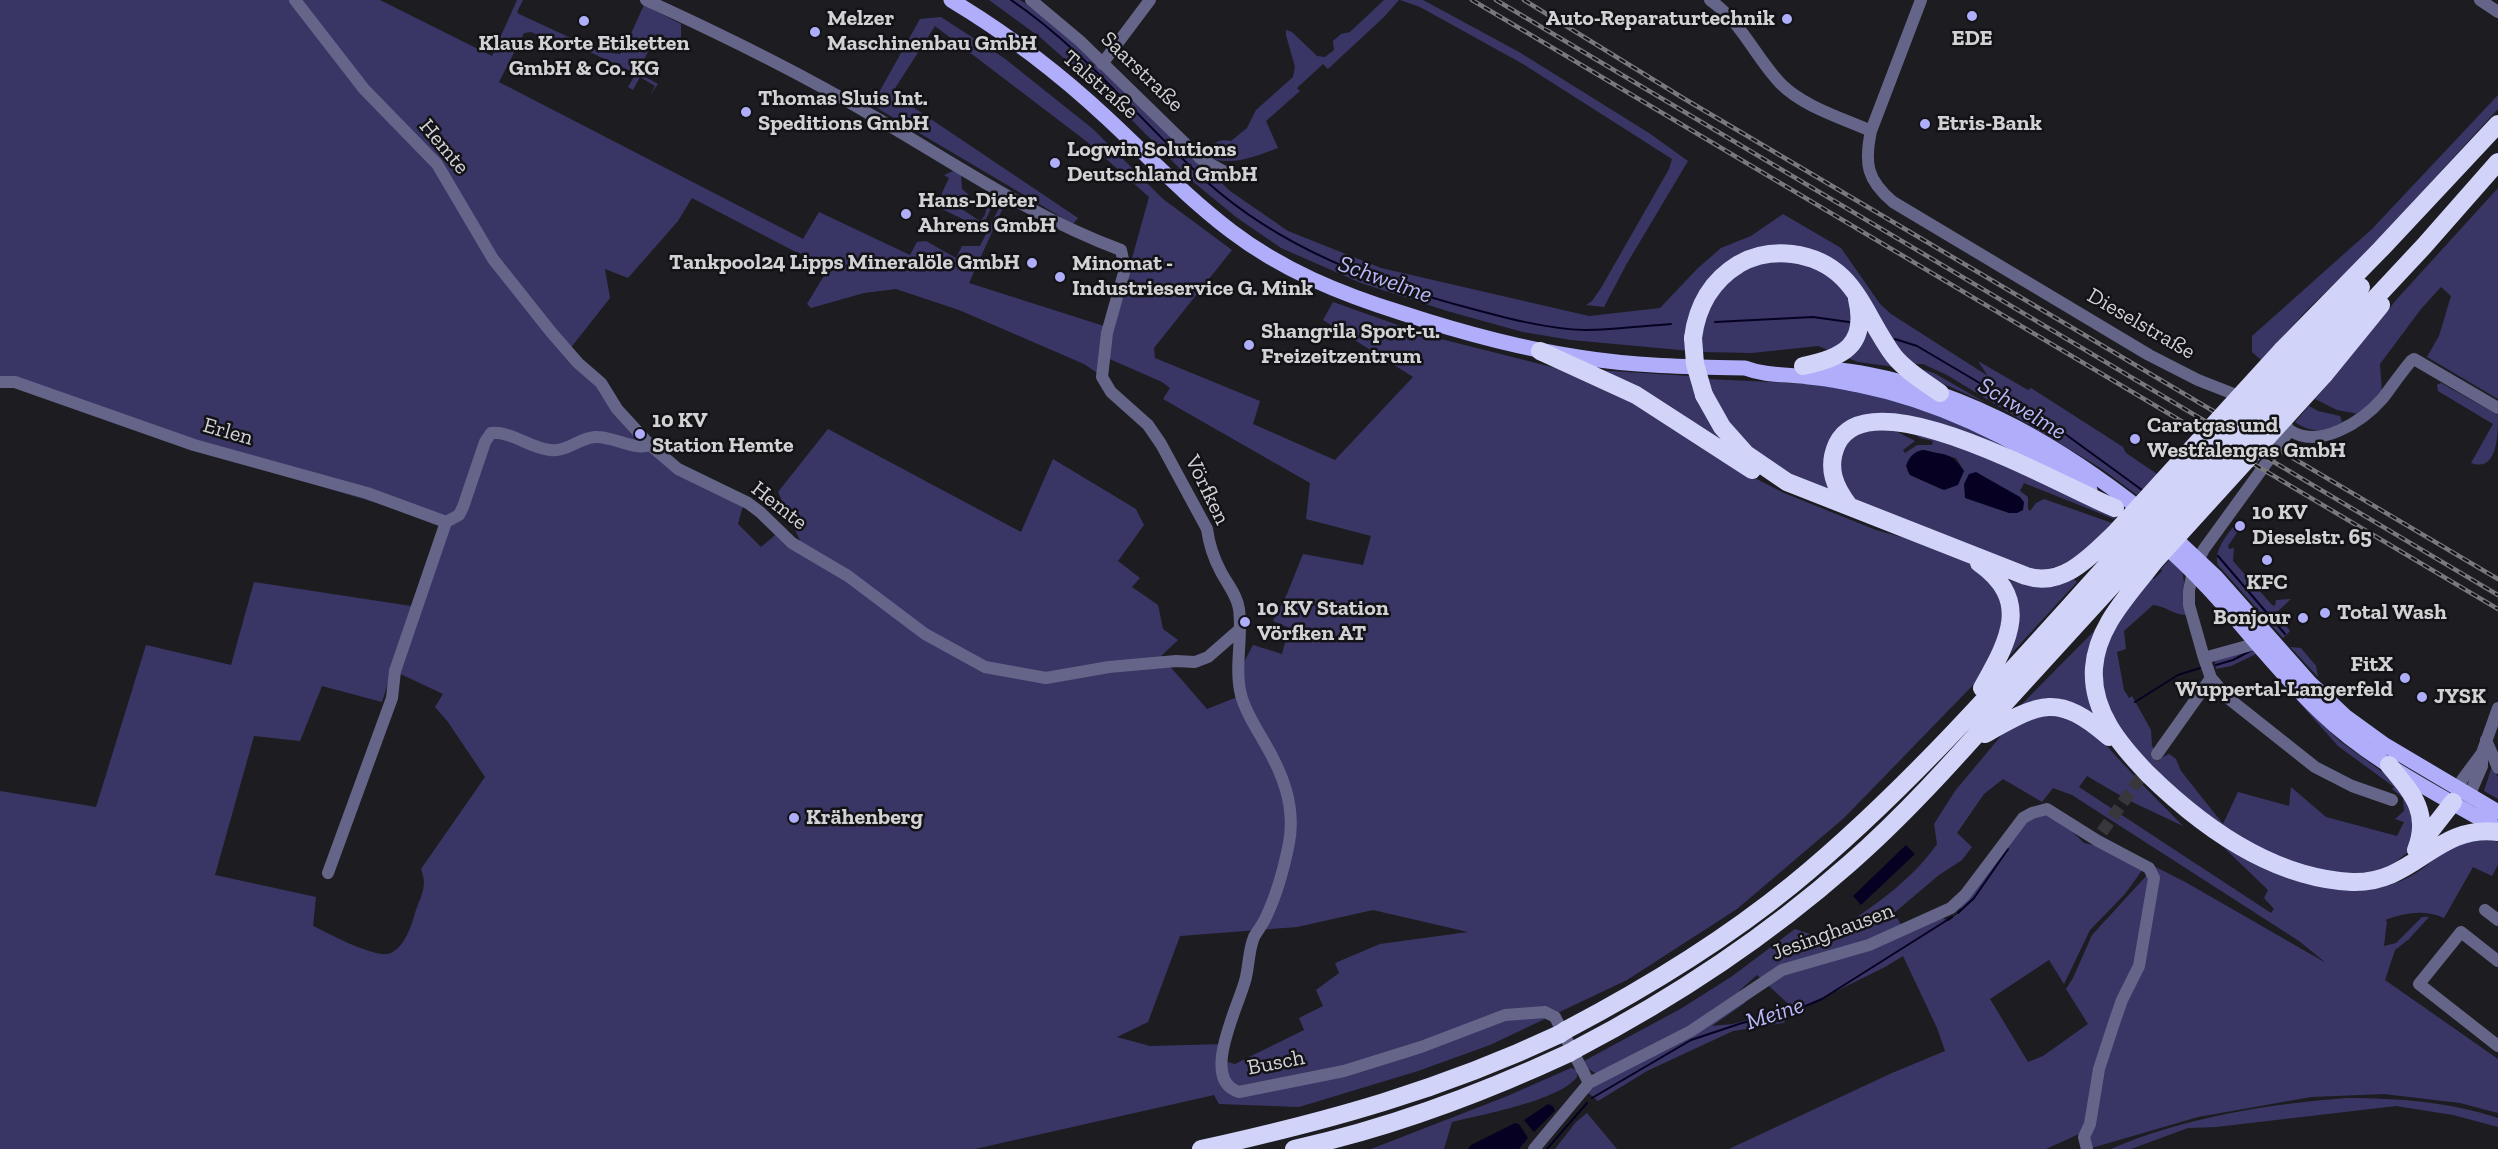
<!DOCTYPE html>
<meta charset="utf-8">
<style>
body{margin:0}
canvas{display:block;background:#1c1c21}
</style>
<canvas width="2498" height="1149"></canvas>
<script>
const g = document.querySelector('canvas').getContext('2d');
g.lineJoin = 'round';
function fill(path, color) {
  g.fillStyle = color;
  g.fill(path, 'evenodd');
}
function trace(path, color, width, dash) {
  g.strokeStyle = color;
  g.lineWidth = width;
  g.lineCap = dash ? 'butt' : 'round';
  g.setLineDash(dash || []);
  g.stroke(path);
}
function drawText(font, color, halo, rows, align = 'center') {
  g.font = font + ' "Zilla Slab",serif';
  g.lineWidth = 5;
  g.setLineDash([]);
  g.textBaseline = 'middle';
  g.strokeStyle = halo;
  g.fillStyle = color;
  for (const [text, x, y, turn = 0] of rows) {
    g.save();
    g.translate(x, y);
    g.rotate((+turn || 0) * Math.PI / 180);
    g.textAlign = isNaN(turn) ? turn : align;
    if (halo) g.strokeText(text, 0, 0);
    g.fillText(text, 0, 0);
    g.restore();
  }
}
fill(new Path2D(`
 M0,0H380L492,56L517,0H523L517,12L519,14L601,52L620,54L624,49L644,5L681,24V41H675L656,34L638,73L658,84L650,95L655,86L640,77L633,90L628,87L635,75L633,72L570,43H557L531,32L524,33L499,82L803,239L819,212L910,255L917,242L926,241L956,258L962,246H980L1003,200L1006,201L969,283L1107,327L1128,273L1149,197L1086,141L935,26L892,93L1078,218L1073,224L872,105L920,19L941,17L1004,58L1093,129L1163,199L1232,250L1154,348L1155,358L1260,401L1253,424L1335,460L1413,377L1323,320L1333,302L1429,336L1564,370L1619,391L1743,472L1784,493L1876,530L1912,540L1967,562L1980,570L1996,587L2006,623L1975,683L1844,818L1737,909L1627,980L1490,1045L1418,1071L1299,1107L1219,1104L1214,1095L975,1149H0V791L96,807L146,645L231,665L254,582L411,606L441,522L184,446L19,388H0ZM692,198L794,251L839,268L825,274L807,304L811,308L864,293L896,289L959,310L1084,364L1102,376L1105,357L1162,382L1170,388L1163,399L1310,483L1306,519L1371,536L1363,565L1303,554L1287,594L1273,621L1289,628L1282,654L1253,645L1242,666L1240,696L1207,709L1161,656L1178,640L1163,629L1158,605L1132,587L1140,578L1118,561L1144,525L1136,509L1053,459L1021,532L828,429L778,492L803,547L780,531L761,547L738,524L744,502L678,469L569,350L610,298L605,269L628,278L678,221ZM392,670L443,694L435,707L448,722L485,777L421,869C428,887 421,895 415,913C411,927 405,946 391,953C377,960 328,933 313,926L316,897L215,875L254,736L300,741L322,686L382,702ZM1373,910L1468,932L1380,944L1335,963L1339,973L1316,990L1323,1006L1299,1018L1304,1030L1235,1064L1223,1061L1225,1044L1150,1046L1117,1037L1148,1022L1180,936L1297,927Z
 M989,0H1020L1050,20L1230,191L1288,231L1381,268L1589,316L1660,308L1697,269L1721,248L1751,236L1783,214L1841,248L1880,304L1891,314L1988,376L1978,361L2028,390L2031,388L2123,447L2126,453L2157,474L2137,495L2102,469L1947,375L1923,364H1908C1886,347 1878,318 1864,295C1837,251 1781,235 1735,260C1700,280 1691,297 1686,337L1699,338C1704,312 1715,286 1737,271C1776,245 1852,260 1856,314C1857,331 1850,343 1836,353L1818,346L1752,353L1702,352L1571,340L1523,332L1447,311L1361,283L1281,248L1236,217L1191,180L1119,107L1041,38Z
 M1384,0H1399L1384,17L1328,69L1323,64L1297,88L1300,91L1266,121L1278,148C1254,157 1225,169 1203,154C1212,145 1218,138 1231,141L1247,128L1256,110L1293,77L1295,67L1286,35V30L1292,32L1317,56L1325,57L1334,50L1333,41L1341,34L1350,32Z
 M1400,0H1423L1519,52L1649,133L1688,161L1626,265L1604,307L1586,305L1592,301L1601,288L1669,169L1672,159L1523,64L1420,7Z
 M2498,95V109L2363,256L2307,310L2261,360L2252,352V336L2372,229Z
 M953,171L961,174L962,189L969,195L959,196L952,201L953,210L960,208L980,221L985,215L987,204L995,195L996,198L984,223L976,230L971,229L973,224L942,209L946,199L941,195L949,178L944,175Z
 M2498,188V399L2427,357L2439,336L2451,296L2441,287L2421,309L2380,364L2382,393L2359,414L2337,410L2315,399L2397,299Z
 M1865,325L1895,367L1858,362L1845,357Z
 M1915,367L1934,373L1986,403L1933,379Z
 M1596,370L1689,376L1692,387L1733,451Z
 M1707,379C1763,382 1820,382 1875,394C1932,407 1984,435 2035,461L2001,450L1853,423L1828,491L1799,479L1753,453L1717,408Z
 M2441,383L2498,415C2498,434 2498,473 2471,463L2493,424L2438,391L2437,385Z
 M2309,406L2318,411L2340,416L2342,422C2327,433 2310,433 2295,422Z
 M1886,426L1915,441L1903,450L1905,453L1917,445H1932L1933,441L1920,438L1910,431L1935,437L2087,501L2116,517L2114,519L2024,483L2020,491L2028,497V509L2030,511L2036,503L2044,499L2112,523C2085,553 2074,565 2033,572L1859,504L1842,486L1839,453L1856,434ZM1924,450L1956,458L1964,471L1955,485L1941,489L1910,475L1907,470L1916,452Z
 M2237,522L2246,529L2238,531L2228,546L2229,549L2234,548L2233,561L2272,605L2275,606L2276,600L2291,599L2276,613L2290,631L2283,638L2218,565C2213,550 2228,534 2237,522Z
 M2171,558L2182,569L2184,582L2183,602L2186,615C2173,615 2166,606 2153,605L2124,631L2126,649L2117,652L2124,690L2129,698L2132,696L2151,730L2152,746L2161,758L2169,754L2176,759L2181,771L2223,824L2238,792L2289,806L2291,787L2326,817L2397,836L2404,822L2395,819L2404,811L2403,798L2392,789L2394,787L2338,746L2256,654L2231,666L2216,669L2215,661L2253,648L2326,728L2341,742L2395,781L2416,814L2408,852L2388,868L2359,874L2320,870L2287,862L2211,823L2127,744L2104,707L2099,661L2121,614L2152,578L2154,579L2162,571L2161,569Z
 M2073,578L2077,582L2010,655L2008,654V580L2028,585Z
 M2101,624L2099,715L2085,712L2017,709Z
 M2290,647L2301,648L2316,666L2318,677Z
 M2056,712C2088,720 2106,746 2128,769C2146,789 2165,807 2183,826L2128,800L2087,776L2079,787L2271,913L2274,909L2264,898L2268,890L2215,839C2274,871 2351,914 2416,873C2443,856 2451,837 2486,836L2487,839L2498,842V865L2492,876L2473,867L2444,918C2424,909 2405,913 2385,920L2387,921L2384,946L2396,943L2422,917H2429L2409,939L2395,950L2385,980L2498,1059V1113L2460,1103L2384,1094L2311,1097L2198,1117L2088,1149L2104,1062L2124,1002L2141,967L2157,876L2144,861L2187,883L2326,963L2299,941L2072,795L2053,788L2042,802L2003,779L1984,794L1957,833L1972,847L1962,860L1939,875L1894,913L1903,928L1910,930L1938,916L1949,921L1962,910L1959,906L1993,865L2021,824L2038,815H2050L2059,819L2084,843L2098,846L2143,869L2125,894L2090,930L2064,984L2049,960L1990,999L2028,1062L2043,1056L2088,1024L2066,989L2073,978L2092,935L2148,874L2150,884L2136,965L2121,996L2098,1066L2085,1127L2079,1134L2046,1149H1729L1892,1073L1945,1051L1937,1028L1903,956L1885,967L1796,1011L1757,975L1739,991L1745,1003L1712,1026L1733,1024L1783,1010L1789,1017L1783,1023L1733,1031L1647,1071L1598,1101L1587,1092L1605,1079L1587,1068L1584,1061L1682,1008L1731,977L1795,929L1822,938L1830,935C1868,910 1910,883 1937,844L1934,824L1955,791L2005,731C2020,719 2037,713 2056,712Z
 M2492,766L2498,777V799L2484,791Z
 M1571,1068L1577,1070V1077C1558,1101 1484,1114 1452,1122L1444,1149H1371L1505,1097Z
 M2347,1098C2398,1098 2450,1102 2498,1118V1127L2453,1115L2396,1106L2216,1127L2188,1128L2131,1149H2111C2184,1117 2269,1104 2347,1098Z
 M1587,1113L1617,1149H1555L1576,1122Z`), '#393666');
fill(new Path2D(`
 M1924,450C1946,456 1950,451 1964,471L1958,485L1944,490L1910,475L1906,466C1909,457 1914,451 1924,450Z
 M1976,472L2020,497L2024,502L2023,510L2017,513H2009L1965,498L1964,484L1969,474Z
 M1906,845L1915,854L1861,905L1853,896Z
 M1548,1104L1553,1106L1555,1111L1534,1132L1524,1120Z
 M1515,1123L1519,1124L1528,1138L1519,1149H1468L1471,1145Z`), '#060022');
trace(new Path2D(`
 M1011,0C1085,50 1141,122 1207,182C1281,248 1374,283 1469,308C1506,318 1547,329 1585,330C1613,330 1643,326 1671,324
 M1715,322L1813,317L1849,322
 M1895,339L1917,346L2061,431L2142,490
 M2218,556L2285,634
 M2216,665L2233,660L2252,650
 M2135,702L2178,675L2200,668
 M1958,913L1974,898L2008,849
 M1592,1098L1691,1040L1742,1023L1791,1012L1822,999L1952,917
 M1547,1149L1587,1103`), '#060022', 2);
trace(new Path2D(`
 M2102,832L2157,754`), '#37373c', 12, [12, 6]);
trace(new Path2D(`
 M295,0L364,89L437,164L493,259L551,332L578,363L601,383L617,409L650,445L678,469L748,503L760,512L792,543L848,576L925,634L985,667L1046,678L1109,667L1176,661L1195,662L1208,657L1240,629
 M646,0C723,35 800,73 873,116C954,163 1032,217 1121,250L1125,269L1107,333L1102,377L1111,392L1148,425L1161,444L1207,529C1209,544 1214,559 1221,572C1228,585 1237,595 1239,609C1243,638 1234,667 1241,695C1245,711 1255,726 1263,740C1282,772 1296,805 1289,843C1284,868 1277,894 1266,917C1263,924 1258,930 1254,937C1249,949 1249,963 1246,977C1241,1002 1198,1080 1239,1092L1344,1071L1421,1047L1505,1015L1545,1012L1555,1017L1589,1083
 M1031,0L1080,41L1201,159L1225,172
 M1710,0C1742,22 1755,57 1781,84C1804,107 1842,118 1871,131
 M1921,0L1871,131C1864,164 1867,180 1893,202L2149,355L2198,380L2244,398
 M2480,0L2498,12
 M1102,64L1150,0
 M0,382H15L194,445L367,493L446,522L459,515L463,507L485,442L491,433C511,431 530,448 550,450C567,452 579,438 595,437C614,436 633,451 650,445
 M2281,415L2289,430L2281,443L2204,549L2193,570L2189,591V605L2204,658L2211,678L2228,698L2315,767L2352,786L2392,800
 M2289,430C2319,450 2362,422 2383,398C2392,386 2401,373 2411,361L2414,359L2498,408
 M2204,658L2258,643
 M2486,740L2498,768
 M2157,754L2211,678
 M2456,796L2462,780L2482,753
 M2466,803L2482,766V753L2498,708
 M328,873L392,698L395,671L446,522
 M2485,910L2498,920
 M2498,961L2461,932L2419,984L2498,1046
 M1534,1149L1589,1083L1691,1031L1782,970L1869,945L1951,908L1965,895L2023,818L2032,813L2047,809L2098,841L2149,868L2154,878L2139,966L2122,1000L2114,1023L2099,1069L2090,1124L2084,1137L2087,1149`), '#656589', 12);
trace(new Path2D(`
 M951,0C1006,33 1060,74 1107,118C1148,156 1186,197 1231,231C1282,270 1341,294 1402,313C1460,332 1518,348 1578,357C1633,366 1690,367 1745,368C1766,376 1787,374 1808,377C1825,378 1842,382 1858,385C1943,402 2019,441 2090,490
 M1808,367C1827,369 1848,370 1867,374C1972,394 2063,448 2146,514
 M2167,531L2216,577L2310,683L2345,716L2385,745L2498,812
 M2160,542C2220,592 2263,657 2319,711C2370,761 2437,793 2498,829`), '#b0aefa', 15);
trace(new Path2D(`
 M1693,338C1697,306 1711,281 1739,264C1755,255 1774,252 1792,254C1855,262 1862,313 1894,356C1906,371 1925,382 1940,393
 M2282,350L2381,249L2498,124
 M1540,351L1636,395L1752,470
 M2295,358L2361,287
 M1803,366C1843,358 1868,345 1857,299
 M2311,367L2424,246L2498,162
 M2324,375L2381,305
 M1704,395L1722,427L1746,454L1787,482L2026,576C2062,588 2090,557 2114,534
 M1850,507C1835,488 1826,468 1837,444C1871,374 2066,489 2115,508
 M1979,563C2033,601 2007,643 1982,688
 M2153,563C2128,596 2097,626 2094,668C2091,711 2120,745 2148,774C2203,828 2272,878 2352,882C2415,884 2435,824 2498,832
 M1985,734C2040,703 2057,692 2109,737
 M2389,765C2411,792 2431,812 2416,850
 M2418,847L2453,802
 M1566,1030C1646,988 1722,942 1792,885C1914,785 2020,660 2126,544
 M1576,1049C1674,998 1766,937 1849,864C1904,816 1954,760 2003,705C2049,655 2095,605 2141,554
 M1201,1149C1329,1121 1441,1090 1560,1034
 M1294,1149C1390,1128 1481,1094 1569,1053`), '#d2d3f8', 18);
const rail = new Path2D(`
 M1472,0L2498,609
 M1496,0L2498,595
 M1524,0L1683,98L2498,579`);
trace(rail, '#79797d', 4.5);
trace(rail, '#131317', 2, [7]);
trace(new Path2D(`
 M1693,338L1695,364L1704,395
 M2114,534L2282,350
 M2126,544L2295,358
 M2141,554L2311,367
 M2153,563L2324,375
 M1560,1034L1566,1030
 M1569,1053L1576,1049`), '#d2d3f8', 18);
for (const [x, y, r, color] of [
 [1972,16,6,"#afaefa"],
 [1787,19,6,"#afaefa"],
 [584,21,6,"#afaefa"],
 [815,32,6,"#afaefa"],
 [746,112,6,"#afaefa"],
 [1925,124,6,"#afaefa"],
 [1055,163,6,"#afaefa"],
 [906,214,6,"#afaefa"],
 [1032,263,6,"#afaefa"],
 [1060,277,6,"#afaefa"],
 [1249,345,6,"#afaefa"],
 [640,434,6,"#afaefa"],
 [2135,439,6,"#afaefa"],
 [2240,526,6,"#afaefa"],
 [2267,560,6,"#afaefa"],
 [2325,613,6,"#afaefa"],
 [2303,618,6,"#afaefa"],
 [1245,622,6,"#afaefa"],
 [2405,678,6,"#afaefa"],
 [2422,697,6,"#afaefa"],
 [794,818,6,"#afaefa"]
]) {
  const dot = new Path2D();
  dot.arc(x, y, r, 0, 2 * Math.PI);
  g.fillStyle = color;
  g.fill(dot);
  trace(dot, '#131317', 2);
}
drawText('bold 22px', '#d2d2d5', '#131317', [
 ["Melzer",827,19],
 ["Maschinenbau GmbH",827,44],
 ["Auto-Reparaturtechnik",1775,19,"right"],
 ["EDE",1972,39,"center"],
 ["Klaus Korte Etiketten",584,44,"center"],
 ["GmbH & Co. KG",584,69,"center"],
 ["Thomas Sluis Int.",758,99],
 ["Speditions GmbH",758,124],
 ["Etris-Bank",1937,124],
 ["Logwin Solutions",1067,150],
 ["Deutschland GmbH",1067,175],
 ["Hans-Dieter",918,201],
 ["Ahrens GmbH",918,226],
 ["Tankpool24 Lipps Mineralöle GmbH",1020,263,"right"],
 ["Minomat -",1072,264],
 ["Industrieservice G. Mink",1072,289],
 ["Shangrila Sport-u.",1261,332],
 ["Freizeitzentrum",1261,357],
 ["10 KV",652,421],
 ["Station Hemte",652,446],
 ["Caratgas und",2147,426],
 ["Westfalengas GmbH",2147,451],
 ["10 KV",2252,513],
 ["Dieselstr. 65",2252,538],
 ["KFC",2267,583,"center"],
 ["10 KV Station",1257,609],
 ["Vörfken AT",1257,634],
 ["Total Wash",2337,613],
 ["Bonjour",2291,618,"right"],
 ["FitX",2393,665,"right"],
 ["Wuppertal-Langerfeld",2393,690,"right"],
 ["JYSK",2434,697],
 ["Krähenberg",806,818]
], 'left');
drawText('22px', '#d2d2d5', '#131317', [
 ["Saarstraße",1142,72,44],
 ["Talstraße",1100,85,41],
 ["Hemte",444,147,50],
 ["Dieselstraße",2141,324,30],
 ["Erlen",228,432,16],
 ["Vörfken",1207,490,64],
 ["Hemte",779,506,38],
 ["Jesinghausen",1833,932,-20],
 ["Busch",1276,1063,-11]
]);
drawText('italic 24px', '#b9b8fb', '#131317', [
 ["Schwelme",1385,280,20],
 ["Schwelme",2022,409,31],
 ["Meine",1775,1014,-18]
]);
</script>
